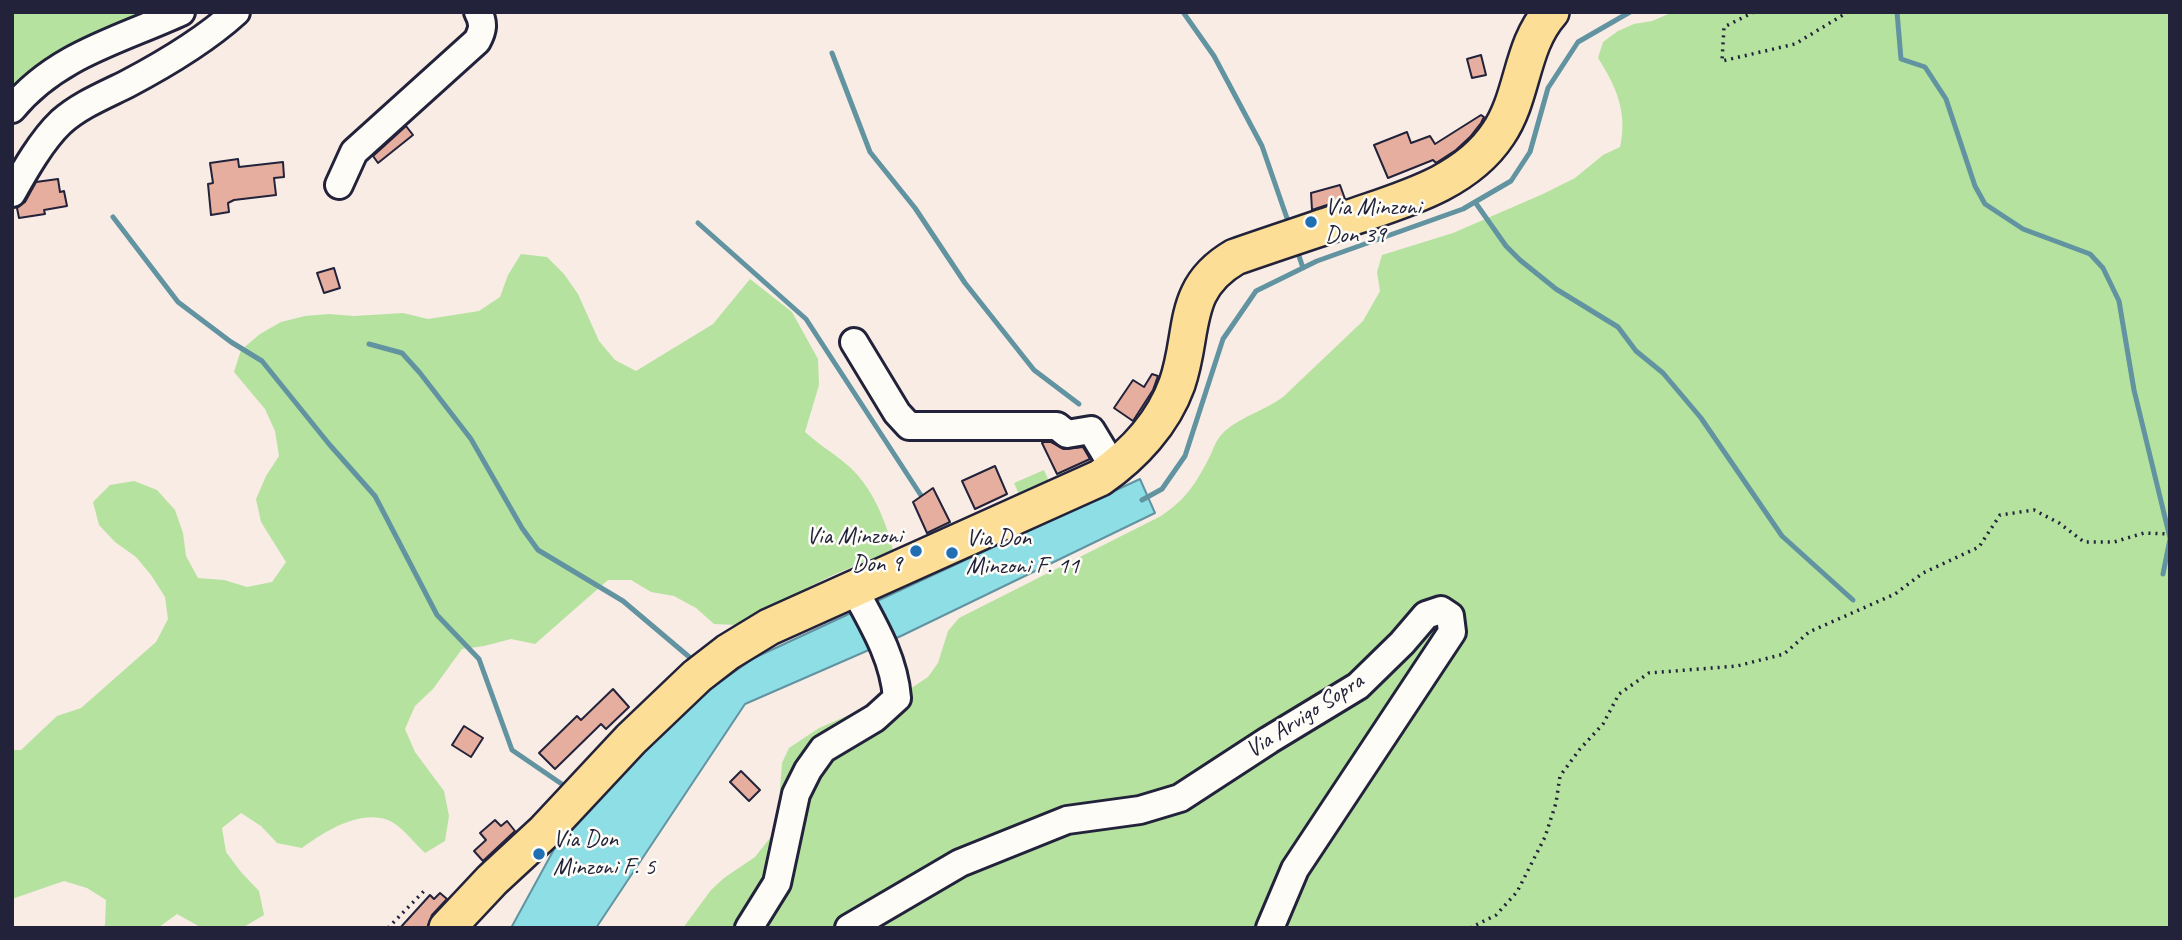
<!DOCTYPE html>
<style>
body{margin:0}
#map{position:relative;width:2182px;height:940px;overflow:hidden;background:#f8ece5;font-family:Caveat,sans-serif}
canvas{display:block}
.frame{position:absolute;inset:0;border:14px solid #22223b;pointer-events:none}
</style>
<div id="map">
<canvas width="2182" height="940"></canvas>
<div class="frame"></div>
</div>
<script>
const g = document.querySelector('canvas').getContext('2d');
g.lineJoin = 'round';
function fill(path, color) {
  g.fillStyle = color;
  g.fill(path, 'evenodd');
}
function trace(path, color, width, dash) {
  g.strokeStyle = color;
  g.lineWidth = width;
  g.lineCap = dash ? 'butt' : 'round';
  g.setLineDash(dash || []);
  g.stroke(path);
}
function drawText(font, color, halo, rows, align = 'center') {
  g.font = font + ' Caveat,sans-serif';
  g.lineWidth = 5;
  g.setLineDash([]);
  g.textBaseline = 'middle';
  g.strokeStyle = halo;
  g.fillStyle = color;
  for (const [text, x, y, turn = 0] of rows) {
    g.save();
    g.translate(x, y);
    g.rotate((+turn || 0) * Math.PI / 180);
    g.textAlign = isNaN(turn) ? turn : align;
    if (halo) g.strokeText(text, 0, 0);
    g.fillText(text, 0, 0);
    g.restore();
  }
}
fill(new Path2D(`
 M12,12H159L57,53L35,67L12,98Z
 M1673,12H2170V928H683L711,890L724,878L755,857L777,829L782,763L789,748L819,728L913,687L928,677L938,663L948,631L959,618L1161,516C1186,499 1195,485 1209,458C1213,450 1216,440 1222,434C1237,418 1264,411 1283,397L1363,321L1380,291L1377,272L1382,255L1453,233L1543,194L1575,178L1603,155L1620,147C1628,113 1616,86 1598,58L1603,42L1618,31L1634,24L1652,21Z
 M521,254L547,257L564,274L578,294L599,341L615,360L636,371L713,324L750,279L792,312L818,359L819,385L805,432C818,444 832,452 845,463C871,484 885,518 893,550L833,575L756,613L737,625L714,624L696,608L674,596L651,592L631,580H608L535,644L511,639L484,646L462,649L433,689L415,706L405,729L415,752L444,791L449,816L445,841L425,853C414,843 401,825 388,820C360,809 323,832 302,848L277,843L261,826L241,813L222,828L226,852L241,872L259,891L264,915L242,928H202L177,914L158,928H103L105,925L106,900L87,888L64,881L12,899V750H21L57,716L81,708L156,642L168,619L165,597L151,575L136,557L115,542L99,525L93,502L110,485L134,481L157,490L175,510L183,533L186,556L198,578L224,580L247,587L272,582L286,562L261,522L256,499L266,476L279,456L275,431L265,409L234,372L241,350L260,334L281,322L305,316L329,314L354,316L403,313L428,319L479,311L500,297L508,275Z
 M1044,470L1051,486L1021,499L1014,483Z`), '#b6e2a0');
const water = new Path2D(`
 M1140,479L1155,513L901,636L745,704L596,928H511L558,842L645,747L700,696L754,658Z`);
fill(water, '#8ddee5');
trace(water, '#6293a1', 2);
trace(new Path2D(`
 M1183,12L1214,56L1262,146L1289,224
 M1897,12L1901,59L1925,67L1946,99L1975,186L1985,204L2023,229L2090,254L2103,268L2119,301L2134,390L2170,538
 M832,53L870,152L915,208L965,283L1034,370L1079,404
 M1475,202L1506,246L1520,260L1556,289L1618,327L1636,351L1663,373L1701,418L1782,536L1853,600
 M113,217L178,302L231,342L262,361L329,444L375,496L437,615L479,659L512,750L569,789
 M698,223L806,319L924,500
 M1296,247L1303,268
 M369,344L402,353L420,373L471,439L522,528L538,550L623,601L694,661
 M1142,500L1162,489L1185,456L1223,339L1256,291L1317,261L1463,209L1511,181L1530,152L1548,88L1578,42L1630,12
 M2163,574L2170,539`), '#6293a1', 5);
const building = new Path2D(`
 M1481,55L1486,75L1472,78L1467,59Z
 M1481,115L1484,117L1481,123L1470,137L1456,150L1436,163L1433,160L1388,178L1374,145L1407,132L1411,143L1430,136L1435,144Z
 M406,126L413,135L378,163L373,156Z
 M238,159L239,167L283,162L284,177L274,178L276,195L234,200L228,203L229,212L211,215L208,184L213,183L210,163Z
 M58,179L60,192L64,191L67,206L44,210L45,214L19,218L17,208L25,202L36,182Z
 M1340,185L1345,199L1312,210L1311,193Z
 M334,268L340,288L324,293L317,273Z
 M1152,374L1158,376L1153,390L1133,421L1114,408L1133,380L1144,387Z
 M1044,442H1051L1064,449L1083,447L1090,459L1057,474L1042,443Z
 M995,466L1007,494L975,509L962,481Z
 M933,488L950,522L927,533L913,502Z
 M613,689L629,707L606,729L601,724L555,769L539,753L577,716L581,720Z
 M464,726L483,738L471,757L452,745Z
 M741,771L760,790L749,801L730,782Z
 M495,820L501,826L507,821L515,831L483,861L474,851L486,840L480,833Z
 M440,893L447,899L432,915L427,928H400L430,895L434,899Z`);
fill(building, '#e6ae9e');
trace(building, '#22223b', 2);
const minor = new Path2D(`
 M12,109C56,55 120,40 181,12
 M339,185L354,152L477,41C483,30 484,23 478,12
 M12,193C25,170 42,140 61,122C80,105 105,95 127,84C165,64 204,41 236,12
 M854,342L897,413L909,426H1057L1067,434L1091,430L1114,468
 M749,928L777,883L796,794L808,770L823,749L875,718L897,698C894,658 873,624 854,589
 M849,928L960,863L1067,820L1140,810L1180,798L1269,740L1358,686L1402,643L1426,615L1441,610L1450,616L1452,632L1295,869L1270,928`);
const major = new Path2D(`
 M447,928L492,880L545,831L631,739L697,676L728,652L769,627L1100,478C1133,455 1163,423 1177,384C1195,332 1180,289 1235,257C1272,244 1309,232 1347,219C1401,200 1465,184 1498,134C1524,96 1520,47 1551,12`);
trace(minor, '#22223b', 32);
trace(major, '#22223b', 40);
trace(new Path2D(`
 M1754,12L1724,27L1722,61L1795,44L1848,12
 M388,928L425,890
 M1470,928L1496,915L1517,892L1545,837L1556,803L1560,776L1580,749L1603,724L1619,694L1649,673L1737,666L1784,654L1809,632L1895,594L1923,573L1979,547L2000,515L2034,510L2059,523L2084,542H2114L2144,533L2170,534`), '#22223b', 3.5, [2, 5]);
trace(minor, '#fdfcf7', 26);
trace(major, '#fcde96', 35);
for (const [x, y, r, color] of [
 [1311,222,7,"#1f6fb2"],
 [916,551,7,"#1f6fb2"],
 [952,553,7,"#1f6fb2"],
 [539,854,7,"#1f6fb2"]
]) {
  const dot = new Path2D();
  dot.arc(x, y, r, 0, 2 * Math.PI);
  g.fillStyle = color;
  g.fill(dot);
  trace(dot, '#fdfcf7', 2.5);
}
drawText('24px', '#22223b', '#fdfcf7', [
 ["Via Minzoni",1325,208],
 ["Don 39",1325,236],
 ["Via Minzoni",902,537,"right"],
 ["Don 9",902,565,"right"],
 ["Via Don",966,539],
 ["Minzoni F. 11",966,567],
 ["Via Don",553,840],
 ["Minzoni F. 5",553,868]
], 'left');
drawText('24px', '#22223b', '#fdfcf7', [
 ["Via Arvigo Sopra",1305,716,-33]
]);
</script>
